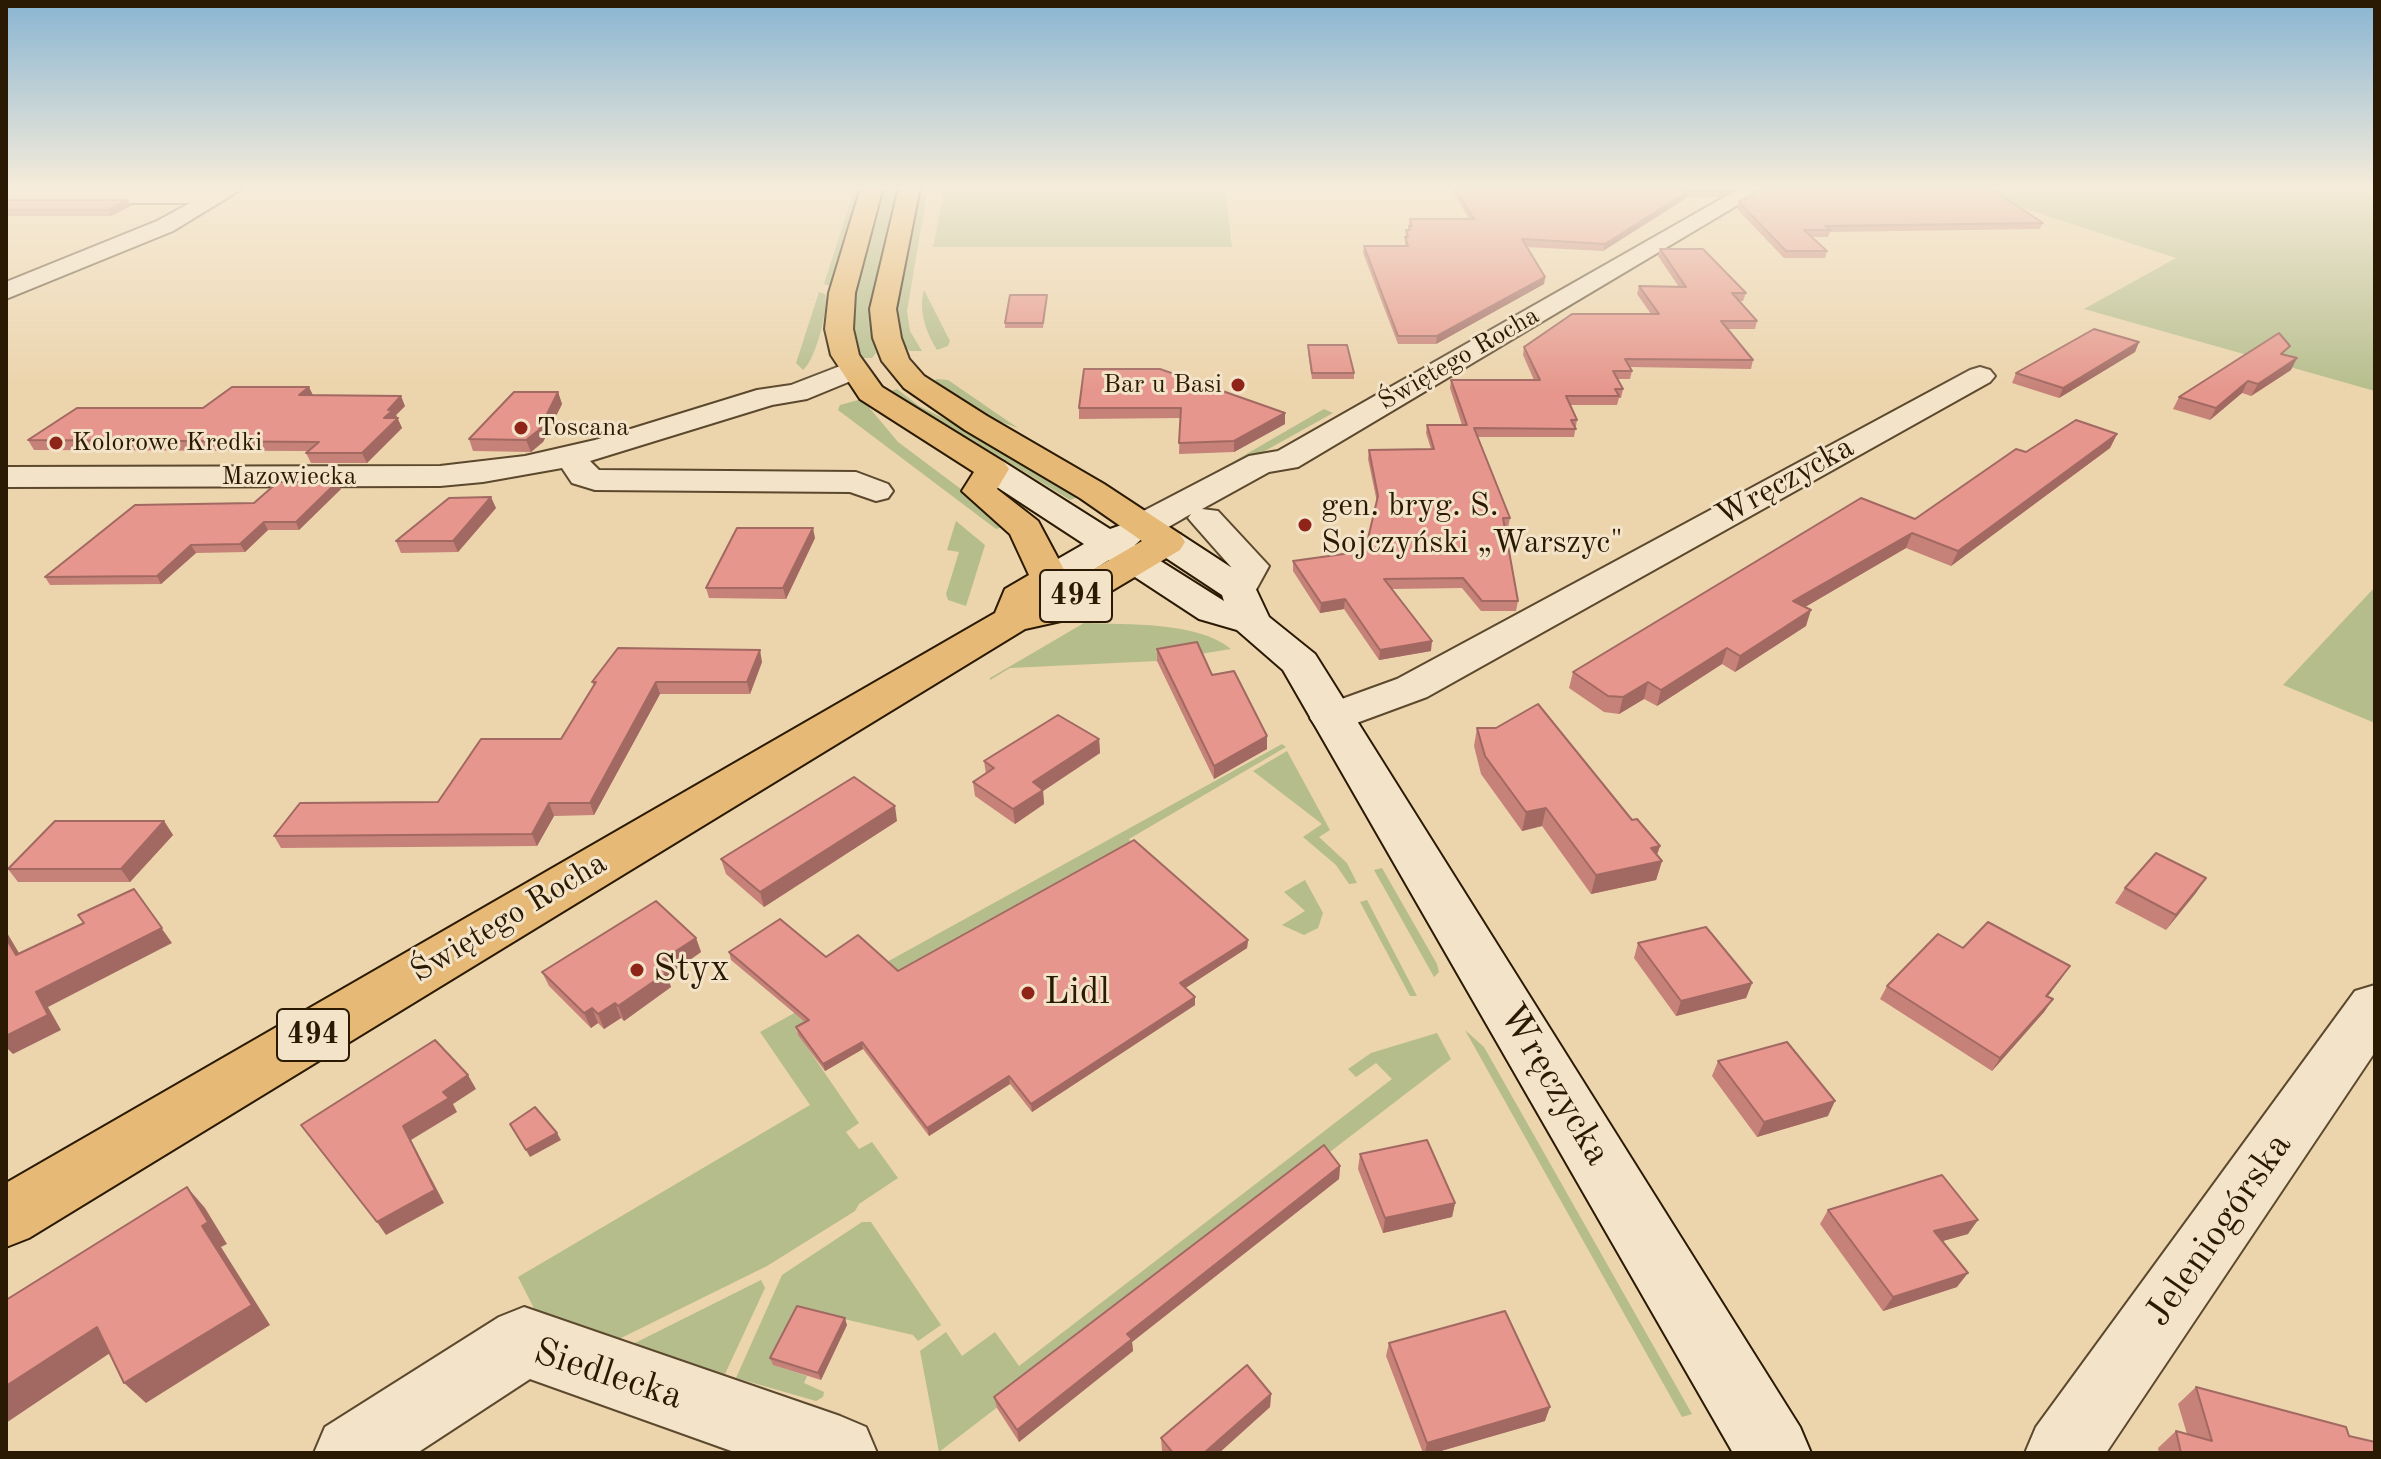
<!DOCTYPE html>
<meta charset="utf-8">
<style>
body{margin:0}
#map{position:relative;width:2381px;height:1459px;overflow:hidden;background:#ecd4ac;font-family:"Old Standard TT",serif}
canvas{display:block}
.frame{position:absolute;inset:0;border:8px solid #2b1a03;pointer-events:none}
</style>
<div id="map">
<canvas width="2381" height="1459"></canvas>
<div class="frame"></div>
</div>
<script>
const g = document.querySelector('canvas').getContext('2d');
g.lineJoin = 'round';
function fill(path, color) {
  g.fillStyle = color;
  g.fill(path, 'evenodd');
}
function trace(path, color, width, dash) {
  g.strokeStyle = color;
  g.lineWidth = width;
  g.lineCap = dash ? 'butt' : 'round';
  g.setLineDash(dash || []);
  g.stroke(path);
}
function drawText(font, color, halo, rows, align = 'center') {
  g.font = font + ' "Old Standard TT",serif';
  g.lineWidth = 6;
  g.setLineDash([]);
  g.textBaseline = 'middle';
  g.strokeStyle = halo;
  g.fillStyle = color;
  for (const [text, x, y, turn = 0] of rows) {
    g.save();
    g.translate(x, y);
    g.rotate((+turn || 0) * Math.PI / 180);
    g.textAlign = isNaN(turn) ? turn : align;
    if (halo) g.strokeText(text, 0, 0);
    g.fillText(text, 0, 0);
    g.restore();
  }
}
fill(new Path2D(`
 M855,187H864L833,287L824,284Z
 M883,187H899C884,241 865,297 876,353L872,358H863L855,353C845,297 869,241 883,187Z
 M918,187H928L907,311L910,331L922,351H910C880,328 911,220 918,187Z
 M945,187H1225L1232,247H933Z
 M1959,187H2375V391L2084,309L2176,258Z
 M924,290L950,341L948,346L937,350C926,332 918,311 924,290Z
 M819,292L825,294C829,309 815,361 803,370L796,363Z
 M937,379L948,380L1018,428L976,413L932,382Z
 M897,389L919,406L977,435L1078,497L1070,500L969,438L903,404L888,392Z
 M862,399L898,442L1009,525L996,529L838,410L840,405Z
 M1324,409L1333,413L1218,477L1212,474Z
 M956,521L985,545L966,606L948,600L946,594L959,552L947,550Z
 M2375,587V723L2283,685Z
 M1084,623C1127,625 1197,621 1231,649L1157,661L1010,668L990,680V678Z
 M1282,744L1286,747L1129,839L1131,843L796,1031L859,1123L846,1132L859,1149L872,1142L898,1178L859,1204L855,1211L767,1266L611,1343L542,1324L518,1277L810,1105L760,1032Z
 M1287,751L1330,830L1319,837L1347,863L1357,883L1349,884L1336,865L1303,837L1322,824L1253,771Z
 M1382,868L1437,964L1439,972L1434,977L1374,870Z
 M1305,880L1323,913L1318,928L1304,935L1282,925L1305,911L1284,892Z
 M1367,900L1417,996H1410L1360,902Z
 M1465,1030L1484,1047L1692,1414L1682,1417Z
 M1437,1033L1451,1059L939,1452L920,1351L946,1332L962,1356L995,1332L1019,1366L1392,1079L1376,1063L1356,1077L1348,1069L1371,1053Z
 M862,1222H871L941,1325L918,1341L913,1335L844,1319L774,1365L807,1376L804,1383L824,1392L823,1397L816,1401L736,1378L782,1275Z
 M761,1280L765,1288L725,1374L627,1347Z`), '#b5bd8c');
const minor = new Path2D(`
 M219,187H245L173,231L6,299V282L157,221L190,203H6V189H214Z
 M853,361L863,364L867,370L863,376L807,399L772,405L590,461L599,470L856,472L888,484L893,491L888,498L876,501L850,492L595,490L572,483L562,468L483,482L440,486L6,487V467L440,466L525,456L595,440L757,390L791,385Z
 M1980,367L1990,370L1995,376L1990,382L1427,697L1332,732L1317,728L1310,718L1317,708L1397,679L1970,370Z
 M2375,985V1052L2106,1453H2025L2036,1427L2355,991Z
 M524,1307L840,1416L866,1427L877,1453H737L530,1379L417,1453H314L325,1427L499,1317Z`);
const tertiary = new Path2D(`
 M1742,187H1768L1298,467L1269,472L1202,509L1218,511L1269,566L1252,597L1239,600L1226,597L1220,589L1231,567L1194,525L1188,518L1191,514C1171,525 1154,539 1130,534L1125,526L1130,518L1249,456L1278,451Z`);
const secondary = new Path2D(`
 M992,459L1004,462L1110,529L1130,522L1143,525L1148,533L1135,545L1224,601L1222,595L1154,550L1149,542L1154,534L1167,531L1180,534L1252,581L1269,617L1315,654L1800,1427L1811,1453H1733L1283,670L1237,630L1199,619L1109,560C1086,574 1064,594 1037,587L1031,579L1037,571L1084,544L980,476L975,469L980,462Z`);
const primary = new Path2D(`
 M861,187H883L855,293L853,329L859,355L882,387L1004,462L1009,469L997,489L1038,521L1069,579L1063,587L1046,597L1142,541L1080,498L965,430L904,388L882,361L873,338L870,309L899,187H920L896,309L901,338L909,359L924,376L987,416L1104,484L1180,534L1185,542L1180,550L1061,621L1025,629L29,1238L6,1247V1183L995,613L1005,589L1029,575L1010,534L962,491L974,472L860,399L831,355L825,329L829,293Z`);
trace(minor, '#5b482d', 4);
trace(tertiary, '#5b482d', 4);
trace(secondary, '#2b1a03', 4);
trace(primary, '#2b1a03', 4);
fill(minor, '#f3e3c9');
fill(tertiary, '#f3e3c9');
fill(secondary, '#f3e3c9');
fill(primary, '#e6ba76');
fill(new Path2D(`
 M1450,187H1737L1718,197H1688L1603,251L1526,247L1545,277L1544,284L1436,344H1398L1363,253L1364,246H1405L1406,230H1408L1410,219H1469Z
 M6,200H128L131,206L111,216H6Z
 M1739,202L2043,223L2040,229L1830,232L1828,237H1812L1827,251L1825,258H1784L1737,209Z
 M1660,249L1746,293L1743,301H1739L1757,321L1755,329H1727L1753,360L1751,369L1630,367L1632,371L1630,379H1618L1623,389L1621,398H1619L1617,405H1570L1577,420L1574,437H1477L1510,518L1508,528L1505,527L1518,601L1516,611H1481L1462,588L1392,589L1431,651L1379,660L1344,609L1320,613L1293,571V561L1365,551L1377,502L1368,459L1369,450L1431,449L1426,433L1427,425H1462L1450,388L1451,380H1534L1523,355L1524,347L1651,314L1637,294L1639,286L1679,287L1658,256Z
 M1047,295L1043,328H1005V323Z
 M2139,342L2135,352L2059,398L2012,383L2016,373Z
 M1308,345L1354,373V379H1312L1308,351Z
 M2285,355L2291,370L2251,396L2242,393L2210,420L2173,409L2179,397Z
 M1084,369L1285,424L1234,452L1179,454L1180,418L1079,419V408Z
 M558,392L562,404L543,442L531,452L473,451L469,439Z
 M313,395L405,406L396,415L402,428L367,463H311L306,453L308,451L34,450L28,440L203,408Z
 M2117,434L2110,448L1951,566L1906,548L1805,607L1806,626L1735,672L1722,664L1657,706L1644,699L1619,714L1604,712L1569,688L1573,672L1915,519L2026,452Z
 M341,489L299,530H268L245,552L196,553L161,584L50,585L45,577L254,503Z
 M496,508L458,552L401,553L396,541Z
 M815,538L786,599L709,598L706,588Z
 M1157,649L1212,675L1267,749L1214,779L1157,661Z
 M762,662L750,694H660L594,815L554,816L537,846L281,848L274,836L438,802L561,739L594,686L592,682Z
 M1477,728L1632,820L1660,846L1657,855L1662,861L1656,880L1591,894L1542,826L1522,831L1481,774L1474,746Z
 M1099,739L1100,753L1043,791L1044,804L1015,824L975,796L973,782L986,774L984,761Z
 M164,821L173,835L130,882H18L8,869Z
 M897,821L764,907L726,874L721,859Z
 M2206,878L2166,930L2115,903L2125,888Z
 M696,938L701,952L667,976L671,987L624,1021L621,1018L604,1029L598,1023L591,1028L549,986L542,972Z
 M1248,940L1247,948L1185,988L1195,1005L1032,1112L1010,1084L929,1136L863,1049L825,1071L798,1035L796,1027L805,1022L731,960L729,952L826,957L898,971Z
 M1638,943L1752,983L1746,998L1676,1016L1634,958Z
 M1963,948L2070,966L2048,996L2053,999L2044,1012L1992,1071L1880,999L1887,986Z
 M1718,1061L1828,1116L1757,1137L1712,1076Z
 M1360,1154L1455,1203L1452,1217L1383,1233L1358,1169Z
 M1340,1166L1339,1179L1132,1342L1133,1351L1019,1442L997,1408L994,1397Z
 M1828,1210L1968,1234L1942,1241L1957,1287L1883,1311L1820,1224Z
 M847,1325L821,1380L773,1365L770,1358Z
 M1389,1343L1545,1421L1434,1453H1423L1386,1356Z
 M2196,1387L2349,1436L2375,1453H2159L2158,1448L2176,1431L2187,1434L2178,1404Z
 M1271,1394L1270,1407L1219,1453H1163L1162,1451L1161,1438Z`), '#c68178');
fill(new Path2D(`
 M1727,187H1737L1718,197L1720,190Z
 M1690,190L1688,197L1603,251L1605,244Z
 M128,200L131,206L111,216L108,210Z
 M1545,277L1544,284L1436,344L1437,336Z
 M2139,342L2135,352L2059,398L2063,388Z
 M2297,358L2291,370L2251,396L2258,384Z
 M2248,381L2242,393L2210,420L2216,408Z
 M309,387L314,397L299,395Z
 M558,392L562,404L543,442L531,452L526,440Z
 M401,396L405,406L396,415L402,428L367,463L362,453L384,418L388,410Z
 M1285,413V424L1234,452V441Z
 M2117,434L2110,448L1951,566L1958,551Z
 M337,482L341,489L299,530L296,522Z
 M491,497L496,508L458,552L453,541Z
 M264,522L268,530L245,552L240,544Z
 M813,528L815,538L786,599L783,588Z
 M1912,533L1906,548L1788,617L1793,601Z
 M191,545L196,553L161,584L157,576Z
 M1345,599L1344,609L1320,613L1321,603Z
 M1811,610L1806,626L1735,672L1740,656Z
 M1432,641L1431,651L1379,660L1380,650Z
 M1727,648L1722,664L1657,706L1661,690Z
 M760,650L762,662L750,694L747,682Z
 M656,682L660,694L594,815L590,803Z
 M1648,682L1644,699L1619,714L1623,697Z
 M1267,736V749L1214,779V766Z
 M1099,739L1100,753L1043,791L1044,804L1015,824L1013,809L1033,782Z
 M549,803L554,816L537,846L532,834Z
 M895,806L897,821L764,907L760,892Z
 M1546,808L1542,826L1522,831L1526,812Z
 M164,821L173,835L130,882L121,869Z
 M1660,846L1654,862L1662,861L1656,880L1591,894L1596,875L1651,848Z
 M2206,878L2196,893L2166,930L2176,915Z
 M134,889L172,943L48,1007L61,1030L13,1054L6,1047V1036L36,992Z
 M6,931L29,970L16,955L6,938Z
 M696,938L701,952L667,976L671,987L624,1021L618,1006L656,964Z
 M1248,940L1247,948L1181,991L1180,983Z
 M2070,966L2061,979L2038,1009L2046,996Z
 M1752,983L1746,998L1676,1016L1681,1001Z
 M1195,997V1005L1032,1112L1031,1104Z
 M2053,999L2044,1012L1992,1071L2000,1058Z
 M615,1003L621,1018L604,1029L598,1014Z
 M592,1008L598,1023L591,1028L584,1013Z
 M862,1042L863,1049L825,1071L823,1064Z
 M468,1075L476,1089L453,1104L457,1112L411,1140L444,1203L386,1235L377,1222L403,1126L443,1092Z
 M1009,1076L1010,1084L929,1136L927,1128Z
 M1835,1101L1828,1116L1757,1137L1764,1122Z
 M557,1133L561,1140L530,1157L526,1150Z
 M1340,1166L1339,1179L1132,1342L1133,1351L1019,1442L1017,1430L1127,1334Z
 M187,1187L205,1208L227,1244L221,1247L270,1325L146,1403L124,1383L202,1226Z
 M1455,1203L1452,1217L1383,1233L1385,1218Z
 M1978,1220L1968,1234L1925,1246L1934,1231Z
 M1968,1273L1957,1287L1883,1311L1893,1297Z
 M845,1318L847,1325L821,1380L818,1373Z
 M97,1327L119,1347L6,1423V1386Z
 M1271,1394L1270,1407L1219,1453H1204Z
 M1550,1407L1545,1421L1434,1453H1425L1427,1443Z`), '#a16962');
const building = new Path2D(`
 M1454,187H1727L1720,190H1690L1605,244L1522,239L1545,277L1437,336H1398L1364,246H1408L1405,237H1408L1406,230H1410L1409,226H1412L1410,219H1474Z
 M1765,187H1981L1996,192L2043,223L1825,226L1831,230H1804L1827,251H1786L1739,202Z
 M6,200H128L108,210H6Z
 M1660,249H1703L1746,293H1732L1757,321H1721L1753,360L1625,359L1632,371H1613L1623,389H1615L1619,396H1566L1577,420H1571L1576,429L1474,428L1510,518H1503L1518,601H1482L1463,578L1384,579L1432,641L1380,650L1345,599L1321,603L1293,561L1365,551L1378,496L1369,450L1434,449L1427,425H1467L1451,380H1540L1524,347L1572,314H1659L1639,286L1686,287Z
 M1010,295H1047L1043,323H1005Z
 M2094,329L2139,342L2063,388L2016,373Z
 M2279,333L2290,346L2281,354L2297,358L2258,384L2248,381L2216,408L2179,397Z
 M1308,345H1347L1354,373H1312Z
 M1084,369H1160L1285,413L1234,441L1179,443L1181,408H1079Z
 M232,387H309L299,395L401,396L388,410H393L384,418H398L362,453H306L319,442L28,440L77,408H203Z
 M514,392H558L539,430L526,440L469,439Z
 M2076,420L2117,434L1958,551L1912,533L1793,601L1811,610L1740,656L1727,648L1661,690L1648,682L1623,697L1608,696L1573,672L1861,498L1915,519L2016,449L2026,452Z
 M278,482H337L296,522H264L240,544L191,545L157,576L45,577L135,505L254,503Z
 M491,497L453,541H396L449,498Z
 M737,528H813L783,588H706Z
 M1197,642L1212,675L1234,671L1267,736L1214,766L1157,649Z
 M618,648L760,650L747,682H656L590,803H549L532,834L274,836L300,803L438,802L481,739H561L596,682H592Z
 M1538,704L1632,820L1637,819L1660,846L1651,848L1662,861L1596,875L1546,808L1526,812L1485,756L1477,728H1496Z
 M1058,715L1099,739L1033,782L1043,790L1013,809L973,782L994,768L984,761Z
 M854,777L895,806L760,892L721,859Z
 M55,821H164L121,869H8Z
 M1134,840L1248,940L1180,983L1195,997L1031,1104L1009,1076L927,1128L862,1042L823,1064L796,1027L809,1020L729,952L780,919L826,957L858,935L898,971Z
 M2156,853L2206,878L2176,915L2125,888Z
 M134,889L162,928L36,992L48,1015L6,1036V938L16,955L84,923L78,915Z
 M656,901L696,938L656,964L666,973L618,1006L615,1003L598,1014L592,1008L584,1013L542,972Z
 M1988,922L2070,966L2046,996L2053,999L2000,1058L1887,986L1938,934L1963,948Z
 M1706,927L1752,983L1681,1001L1638,943Z
 M435,1040L468,1075L443,1092L449,1098L403,1126L435,1190L377,1222L301,1125Z
 M1787,1042L1835,1101L1764,1122L1718,1061Z
 M535,1107L557,1133L526,1150L510,1124Z
 M1427,1140L1455,1203L1385,1218L1360,1154Z
 M1324,1145L1340,1166L1127,1334L1132,1339L1017,1430L994,1397Z
 M1942,1175L1978,1220L1934,1231L1968,1273L1893,1297L1828,1210Z
 M187,1187L208,1222L202,1226L252,1305L124,1383L97,1327L6,1386V1300Z
 M797,1306L845,1318L818,1373L770,1358Z
 M1505,1311L1550,1407L1427,1443L1389,1343Z
 M1247,1365L1271,1394L1204,1453H1173L1161,1438Z
 M2196,1387L2346,1427L2349,1436L2375,1442V1453H2181L2176,1431L2212,1441Z`);
fill(building, '#e6968c');
trace(building, '#a16962', 2);
const sky = g.createLinearGradient(0, 0, 0, 391);
sky.addColorStop(0, '#89b5d2');
sky.addColorStop(0.48, '#f6ecda');
sky.addColorStop(1, '#f6ecda00');
g.fillStyle = sky;
g.fillRect(0, 0, 2381, 391);
for (const [x, y, r, color] of [
 [1238,385,8,"#8f2418"],
 [521,428,8,"#8f2418"],
 [56,443,8,"#8f2418"],
 [1305,525,8,"#8f2418"],
 [637,970,8,"#8f2418"],
 [1028,993,8,"#8f2418"]
]) {
  const dot = new Path2D();
  dot.arc(x, y, r, 0, 2 * Math.PI);
  g.fillStyle = color;
  g.fill(dot);
  trace(dot, '#f3e3c9', 3);
}
drawText('26px', '#2b1a03', '#f3e3c9', [
 ["Świętego Rocha",1459,359,-30],
 ["Mazowiecka",289,477]
]);
drawText('26px', '#2b1a03', '#f3e3c9', [
 ["Bar u Basi",1222,385,"right"],
 ["Toscana",537,428],
 ["Kolorowe Kredki",72,443]
], 'left');
for (const [x, y, w] of [
 [1076,596,72],
 [313,1035,72]
]) {
  const box = new Path2D();
  box.roundRect(x - w / 2, y - 26, w, 52, 6);
  g.fillStyle = '#f3e3c9';
  g.fill(box);
  trace(box, '#2b1a03', 2);
}
drawText('bold 30px', '#2b1a03', null, [
 ["494",1076,596],
 ["494",313,1035]
]);
drawText('32px', '#2b1a03', '#f3e3c9', [
 ["Wręczycka",1785,482,-29],
 ["Świętego Rocha",509,918,-31]
]);
drawText('32px', '#2b1a03', '#f3e3c9', [
 ["gen. bryg. S.",1321,507],
 ["Sojczyński „Warszyc\"",1321,544]
], 'left');
drawText('38px', '#2b1a03', '#f3e3c9', [
 ["Styx",653,970],
 ["Lidl",1044,993]
], 'left');
drawText('38px', '#2b1a03', '#f3e3c9', [
 ["Wręczycka",1554,1085,59],
 ["Jeleniogórska",2219,1230,-55],
 ["Siedlecka",608,1375,18]
]);
</script>
